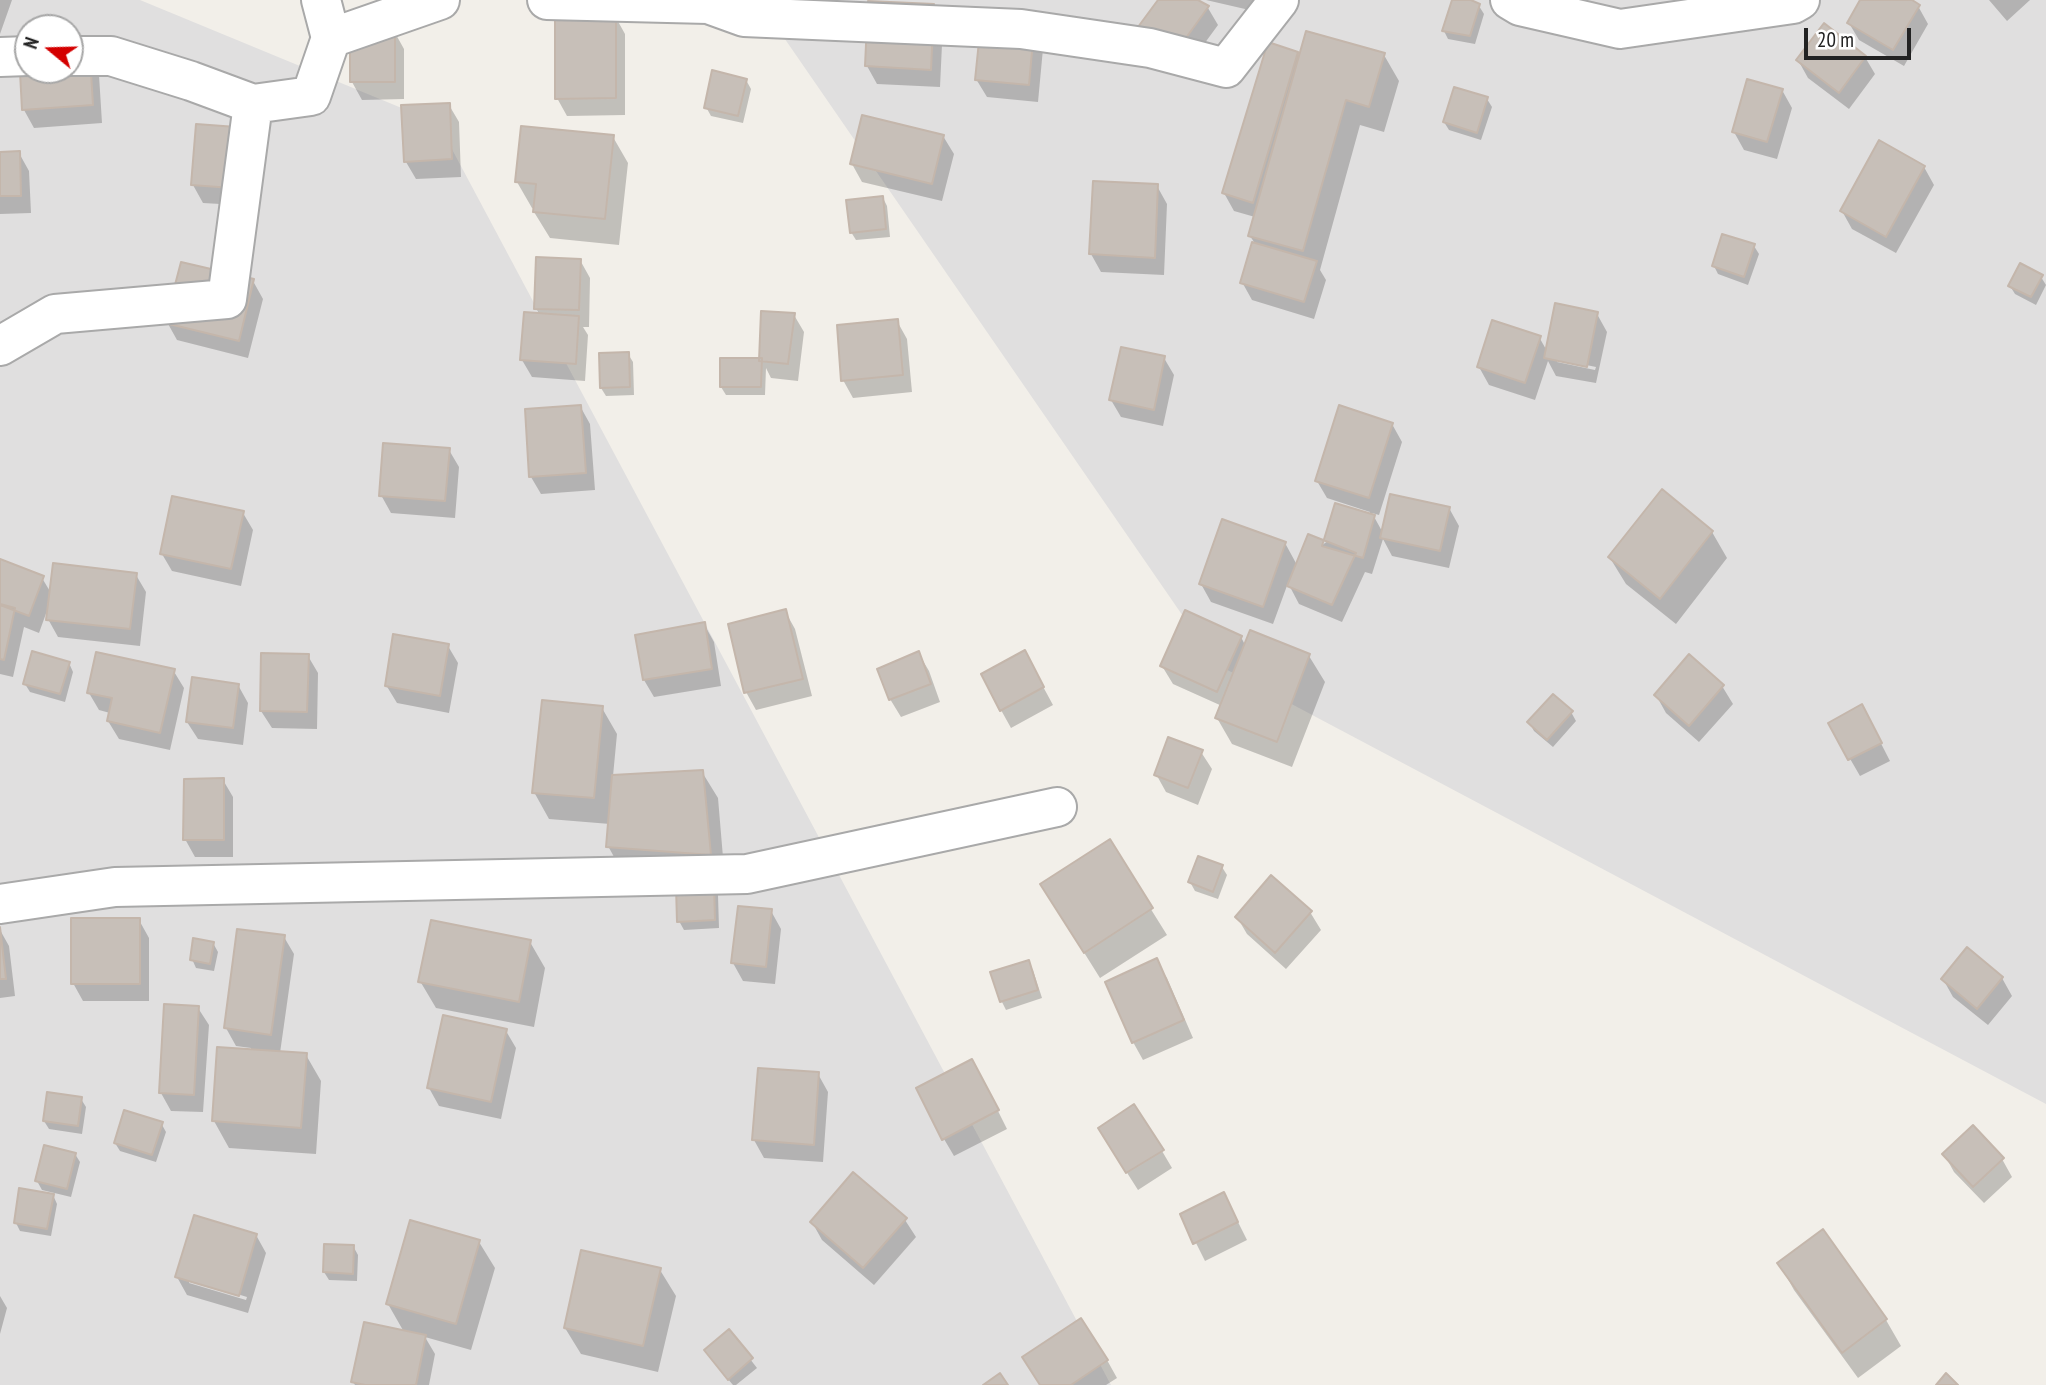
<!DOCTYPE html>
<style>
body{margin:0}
#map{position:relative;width:2046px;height:1385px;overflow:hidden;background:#f2efe9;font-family:"PT Sans Narrow",sans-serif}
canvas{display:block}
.north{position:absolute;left:14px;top:14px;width:70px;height:70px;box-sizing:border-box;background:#fff;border:2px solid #a7a7a7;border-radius:50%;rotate:289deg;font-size:19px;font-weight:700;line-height:28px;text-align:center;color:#222}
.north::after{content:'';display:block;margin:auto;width:24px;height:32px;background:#d40000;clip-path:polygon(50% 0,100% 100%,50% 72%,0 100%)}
.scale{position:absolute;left:1804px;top:28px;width:107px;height:32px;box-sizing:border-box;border:4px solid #222;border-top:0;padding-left:9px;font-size:21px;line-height:24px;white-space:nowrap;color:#222;-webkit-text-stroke:5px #fff;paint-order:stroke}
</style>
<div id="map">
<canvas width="2046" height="1385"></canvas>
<div class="north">N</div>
<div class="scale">20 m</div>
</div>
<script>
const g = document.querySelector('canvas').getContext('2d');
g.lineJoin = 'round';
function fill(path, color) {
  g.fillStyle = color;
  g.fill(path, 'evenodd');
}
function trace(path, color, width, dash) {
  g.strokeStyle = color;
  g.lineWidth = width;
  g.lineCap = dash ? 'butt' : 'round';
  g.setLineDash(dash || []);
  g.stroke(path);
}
fill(new Path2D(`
 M0,0H140L438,123L1111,1385H0ZM28,28H70V70H28Z
 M758,0H2046V1104L1216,664Z`), '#e0dfdf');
fill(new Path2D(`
 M0,0H12L0,34Z
 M1160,0H1195L1208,8L1218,25L1188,66Z
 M1206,0H1263L1258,12Z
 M1454,0H1467L1479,6L1484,14L1475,44L1448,39L1444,31Z
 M1862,0H1908L1918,6L1928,24L1904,66L1859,40L1849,23Z
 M1989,0H2030L2007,21Z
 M615,16L625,34V115L567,116L557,98Z
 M943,23L940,87L877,84L867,66Z
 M394,31L404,49V99L362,100L352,82Z
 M1044,38L1038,102L987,97L976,79Z
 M1297,54L1300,58L1384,55L1399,81L1384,132L1360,125L1320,270L1326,280L1314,319L1252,300L1242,282L1254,242L1250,236L1255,217L1234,211L1224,193Z
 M1865,57L1875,74L1849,109L1808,78L1798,60Z
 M98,59L102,123L34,128L24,110L39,70H70Z
 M746,80L751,89L743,123L711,116L706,107Z
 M1782,90L1792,108L1777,159L1744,150L1734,132Z
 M1487,99L1492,107L1481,140L1449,130L1444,122Z
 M449,105L459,122L461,177L416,179L406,162Z
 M197,126L255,206L203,203L193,185Z
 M943,136L954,154L942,201L862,182L852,164Z
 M613,137L628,163L619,245L550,238L534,212L535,209L532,208L517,182Z
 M19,153L29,171L31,213L0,214V154Z
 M1924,167L1934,185L1896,253L1852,229L1842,211Z
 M1157,186L1167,204L1164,275L1101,272L1091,254Z
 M883,198L887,206L890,237L856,240L851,232Z
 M1754,246L1759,254L1748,285L1718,274L1714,266Z
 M580,260L590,278L589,327H583L588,335L585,381L532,377L522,360L540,315L536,308Z
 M2041,277L2046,285L2036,305L2015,294L2010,286Z
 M253,281L263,299L248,358L177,340L167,322Z
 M1597,314L1607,332L1596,383L1556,376L1548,361L1535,400L1489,385L1479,367L1539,337L1547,351ZM1557,359L1596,367L1595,370L1557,362Z
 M794,315L804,332L798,381L771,378L766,368L765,395H726L721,387L759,359Z
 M897,321L907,339L912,392L853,398L843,380Z
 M628,354L633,362L634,395L606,396L601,388L600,355Z
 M1164,358L1174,375L1163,426L1121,417L1111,400Z
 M580,406L590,424L595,490L541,494L531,477Z
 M1392,424L1402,442L1379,515L1372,513L1383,533L1449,508L1459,526L1449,568L1392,556L1383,539L1372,574L1365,572L1342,622L1299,604L1288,583L1273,624L1211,602L1201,584L1285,543L1297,565L1325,543L1369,515L1370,512L1327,498L1317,481Z
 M449,450L459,467L455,518L391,513L381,495Z
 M243,513L253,530L241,586L172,571L162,554Z
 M1712,532L1727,558L1676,624L1626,584L1610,558Z
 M0,561L42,578L51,593L136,575L146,592L140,646L58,637L48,619V608L39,633L24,627L13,677L0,674Z
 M785,611L795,629L812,696L756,710L746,692Z
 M704,624L714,642L721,686L654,697L644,680Z
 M1241,637L1245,645L1309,656L1325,682L1292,767L1232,744L1217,718L1222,706L1173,684L1162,666Z
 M448,646L458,663L449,713L397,703L386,685Z
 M919,654L929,671L940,702L901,717L890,699Z
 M308,656L318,673L317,729L272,728L261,711Z
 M69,663L73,672L65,702L30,692L25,684Z
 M173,670L184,688L170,750L119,739L108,721L110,713L99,710L89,693Z
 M1034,670L1053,705L1011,728L1001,710Z
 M238,685L248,703L243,745L198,739L187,722Z
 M1722,686L1733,704L1699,742L1666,713L1656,695Z
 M602,708L617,734L613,776L702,772L718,798L725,881L623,873L608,846L610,824L549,819L534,792Z
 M1571,712L1576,721L1553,747L1534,731L1529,722Z
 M1830,724H1871L1890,761L1860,776Z
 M1201,752L1212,769L1198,805L1166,792L1156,774Z
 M223,780L233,797V857H195L185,839Z
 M1109,842L1167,935L1100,978L1058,911Z
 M1222,867L1227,875L1218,899L1195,891L1190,882Z
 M713,886L718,895L719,928L684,930L679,921Z
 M771,911L781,929L775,984L743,981L733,963Z
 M1310,912L1321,930L1286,969L1247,934L1237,917Z
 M139,920L149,938V1001H83L73,983Z
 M0,930L9,946L15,996L0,998Z
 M284,937L294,954L280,1053L306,1055L321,1081L316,1154L229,1148L214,1121L251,1051V1048L236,1046L226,1028Z
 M530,942L545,968L534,1027L436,1008L420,981Z
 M213,943L218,952L214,971L196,968L192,959Z
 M1156,961L1167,978L1193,1038L1143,1060L1133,1042L1107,983Z
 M1028,962L1033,970L1042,998L1006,1010L1002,1002L993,973Z
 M2002,978L2012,996L1988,1025L1953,997L1943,979Z
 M198,1008L209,1025L203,1112L171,1111L161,1093Z
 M506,1031L516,1048L501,1119L439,1106L429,1088Z
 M818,1074L828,1092L823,1162L764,1158L754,1140Z
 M982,1079L1007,1129L954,1156L944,1139Z
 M81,1099L86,1107L82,1134L49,1129L44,1121Z
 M161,1123L166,1132L156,1162L120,1151L115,1143Z
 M1110,1146L1162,1151L1172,1168L1138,1190Z
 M75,1154L80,1162L71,1197L42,1190L37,1181Z
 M1944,1154L2002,1159L2012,1177L1984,1203L1954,1172Z
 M53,1195L57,1204L51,1236L20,1231L16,1223Z
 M1233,1212L1247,1240L1205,1261L1182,1215Z
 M905,1220L916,1237L874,1285L822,1240L812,1222Z
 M256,1235L266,1253L248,1313L187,1295L177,1277ZM189,1279L247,1297L246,1300L189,1283Z
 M479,1242L495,1268L471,1350L425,1337L435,1354L429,1385H355L353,1382L404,1332L388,1304Z
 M353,1246L358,1255L357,1281L329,1280L324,1272Z
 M1779,1263L1886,1320L1901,1346L1858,1378L1794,1290Z
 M660,1270L676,1296L658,1372L581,1354L565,1328Z
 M0,1296L7,1308L0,1334Z
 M729,1332L757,1368L736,1385H733L711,1359Z
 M1107,1360L1117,1378L1106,1385H1041Z`), '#0003');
const building = new Path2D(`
 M1158,0H1198L1209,6L1178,49L1138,27Z
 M1452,0H1471L1480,4L1470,36L1442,31Z
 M1860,0H1912L1920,5L1893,50L1847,23Z
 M868,1L934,4L931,70L865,66Z
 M982,12L1035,18L1029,85L975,80Z
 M616,14V98L555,99V15Z
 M1824,23L1866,56L1839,93L1796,60Z
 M350,30H395V82H350Z
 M1306,31L1385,53L1369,107L1346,100L1303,251L1248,236Z
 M89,40L93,105L22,110L20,72L70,70Z
 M1268,42L1298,52L1253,203L1222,193Z
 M712,70L747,79L738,116L704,108Z
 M1747,79L1783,89L1767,142L1732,132Z
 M1454,87L1488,97L1477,133L1443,122Z
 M450,103L452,159L404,162L401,105Z
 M862,115L944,135L932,184L850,164Z
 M196,124L250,128L246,189L191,185Z
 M521,126L614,135L605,219L533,212L536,184L515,182Z
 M1879,140L1925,166L1886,237L1840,211Z
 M20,151L21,196H0V152Z
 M1093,181L1158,184L1155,258L1089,254Z
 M883,196L886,229L850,233L846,200Z
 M1722,234L1755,244L1744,277L1712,266Z
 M1252,242L1317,261L1304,302L1240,283Z
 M536,257L581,259L579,310L534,309Z
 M181,262L254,279L239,341L165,323Z
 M2020,263L2043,275L2031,297L2008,286Z
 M1555,303L1598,312L1587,367L1544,358Z
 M761,311L795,313L788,364L759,361Z
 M524,312L579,316L576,364L520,360Z
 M898,319L903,375L841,381L837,325Z
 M1492,320L1541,336L1525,383L1477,367Z
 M1121,347L1165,356L1154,410L1109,400Z
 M629,352L630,387L600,388L599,353Z
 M720,358H762L761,387H720Z
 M581,405L586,473L529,477L525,409Z
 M1339,405L1393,423L1369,498L1315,481Z
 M383,443L450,448L445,501L379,496Z
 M1662,489L1713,531L1660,599L1608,557Z
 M1390,494L1450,507L1440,551L1380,538Z
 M172,496L244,511L231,569L160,554Z
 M1335,503L1375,515L1363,558L1322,546Z
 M1222,519L1286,542L1263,607L1199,584Z
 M1308,534L1356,553L1332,605L1287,586Z
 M0,559L44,576L29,616L0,605Z
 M53,563L137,573L130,629L46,620Z
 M0,604L15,608L4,660L0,659Z
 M786,609L803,679L744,693L728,624Z
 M1185,610L1242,636L1217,692L1160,666Z
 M705,622L712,669L643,680L635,635Z
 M1250,630L1310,654L1277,742L1215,718Z
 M393,634L449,644L440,696L385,686Z
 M1025,650L1044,687L1000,711L981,674Z
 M32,651L70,662L60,694L23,684Z
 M919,651L931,684L889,700L877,669Z
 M96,652L175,669L160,733L107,721L112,698L87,693Z
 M261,653L309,654L307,712L260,711Z
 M1689,654L1724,685L1689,726L1654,695Z
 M192,677L239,684L233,728L186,722Z
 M1553,694L1573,711L1547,740L1527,722Z
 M542,700L603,706L594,798L532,793Z
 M1862,704L1882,743L1848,760L1828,723Z
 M1168,737L1203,750L1188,788L1154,775Z
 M703,770L711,855L606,847L612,775Z
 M224,778V840H183L184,779Z
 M1110,839L1153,908L1084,953L1040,884Z
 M1198,856L1223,865L1213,892L1188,882Z
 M1271,875L1312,911L1275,953L1235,917Z
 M714,884L715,920L677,922L676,886Z
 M738,906L772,909L766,967L731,963Z
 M71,918H140V984H71Z
 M431,920L531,940L519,1002L418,982Z
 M0,927L6,979H0Z
 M237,929L285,935L271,1035L224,1028Z
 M193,938L214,942L210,964L190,960Z
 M1967,947L2003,977L1977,1009L1941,979Z
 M1157,958L1184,1020L1132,1043L1105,982Z
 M1029,960L1038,990L1000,1002L990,972Z
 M164,1004L199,1006L194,1095L159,1093Z
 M443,1015L507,1029L491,1102L427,1088Z
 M217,1047L307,1053L301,1128L212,1121Z
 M972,1059L999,1110L942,1140L916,1088Z
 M758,1068L819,1072L814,1145L752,1140Z
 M47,1092L82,1097L78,1126L43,1121Z
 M1134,1104L1164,1150L1126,1173L1098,1128Z
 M124,1110L163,1122L152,1155L114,1143Z
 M1973,1125L2004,1158L1973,1187L1942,1154Z
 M44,1145L76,1153L67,1189L35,1181Z
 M853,1172L907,1218L863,1268L810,1222Z
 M19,1188L54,1194L47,1229L14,1223Z
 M1224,1192L1238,1222L1193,1244L1180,1214Z
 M194,1215L257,1234L239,1296L175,1277Z
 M410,1220L480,1240L456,1324L386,1304Z
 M1823,1229L1887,1319L1842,1353L1777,1263Z
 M324,1244L354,1245L353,1274L323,1272Z
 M581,1250L661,1268L643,1346L564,1328Z
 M1081,1318L1108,1360L1071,1385H1040L1022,1357Z
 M364,1322L426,1335L416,1385H365L351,1382Z
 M729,1329L753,1358L728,1380L704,1350Z
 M1000,1373L1008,1385H983Z
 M1946,1373L1958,1385H1936Z`);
fill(building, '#c7bfb8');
trace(building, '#c4b6ab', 2);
const minor = new Path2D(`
 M547,0L708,4L744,17L1021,29L1150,48L1226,68L1279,0
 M1510,0L1520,6L1620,29L1793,4L1800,0
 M331,38L440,0
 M70,56H111L191,81L253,104L311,96L331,38L321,0
 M0,57L28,56
 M0,346L55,314L227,299L253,104
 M0,904L115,887L747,874L1057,807`);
trace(minor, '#a9a9a9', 42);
trace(minor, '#fff', 38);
</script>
